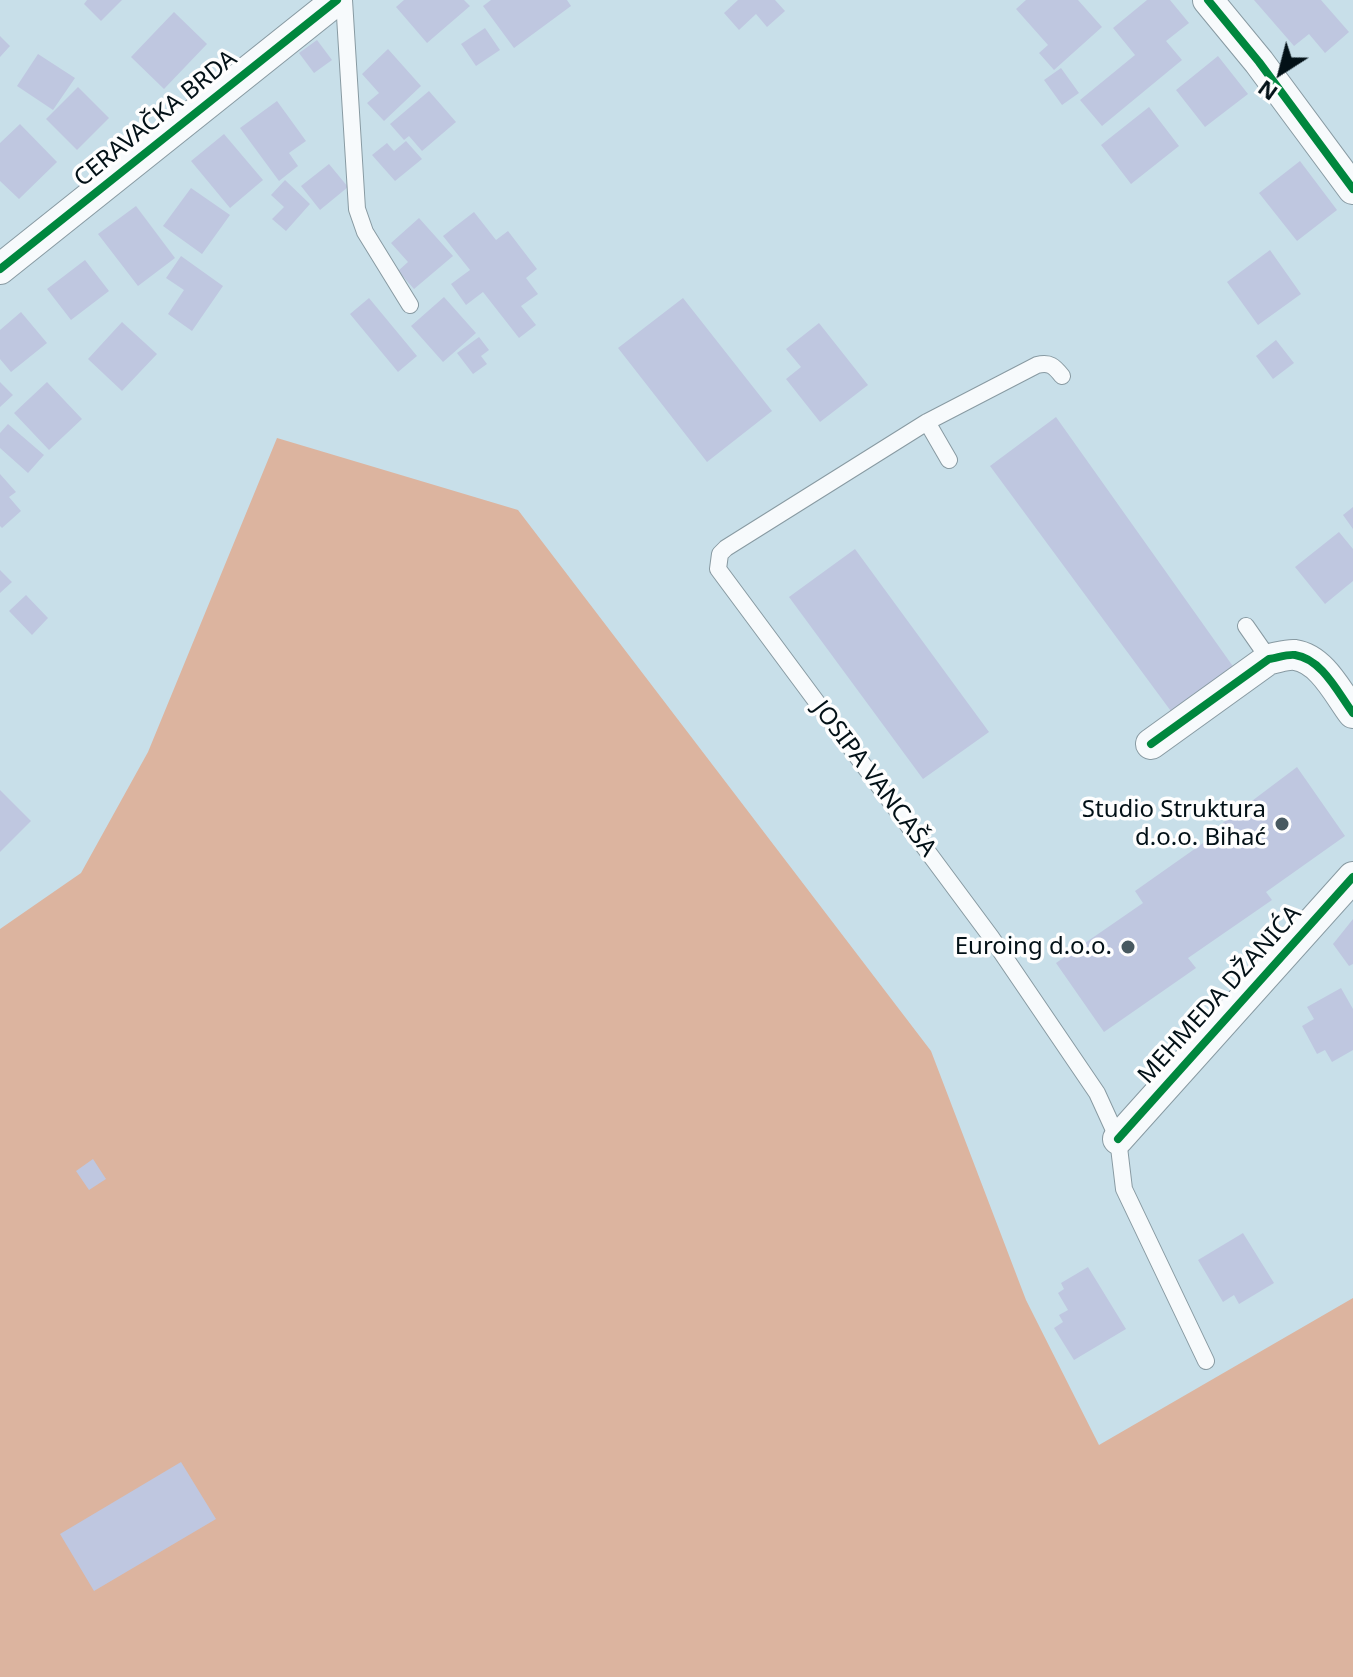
<!DOCTYPE html>
<meta charset="utf-8">
<style>
body{margin:0}
#map{position:relative;width:1353px;height:1677px;overflow:hidden;background:#c8dfe9;font-family:"Noto Sans",sans-serif}
canvas{display:block}
.north{position:absolute;left:1241px;top:32px;width:80px;height:80px;-webkit-text-stroke:6px #fefefe;paint-order:stroke;rotate:216deg;font-size:22px;font-weight:700;line-height:32px;text-align:center;color:#031117}
.north::after{content:'';display:block;margin:auto;width:28px;height:36px;background:#031117;clip-path:polygon(50% 0,100% 100%,50% 72%,0 100%)}
</style>
<div id="map">
<canvas width="1353" height="1677"></canvas>
<div class="north">N</div>
</div>
<script>
const g = document.querySelector('canvas').getContext('2d');
g.lineJoin = 'round';
function fill(path, color) {
  g.fillStyle = color;
  g.fill(path, 'evenodd');
}
function trace(path, color, width, dash) {
  g.strokeStyle = color;
  g.lineWidth = width;
  g.lineCap = dash ? 'butt' : 'round';
  g.setLineDash(dash || []);
  g.stroke(path);
}
function drawText(font, color, halo, rows, align = 'center') {
  g.font = font + ' "Noto Sans",sans-serif';
  g.lineWidth = 7;
  g.setLineDash([]);
  g.textBaseline = 'middle';
  g.strokeStyle = halo;
  g.fillStyle = color;
  for (const [text, x, y, turn = 0] of rows) {
    g.save();
    g.translate(x, y);
    g.rotate((+turn || 0) * Math.PI / 180);
    g.textAlign = isNaN(turn) ? turn : align;
    if (halo) g.strokeText(text, 0, 0);
    g.fillText(text, 0, 0);
    g.restore();
  }
}
fill(new Path2D(`
 M277,438L518,510L931,1051L1026,1300L1099,1445L1353,1298V1677H0V929L81,873L148,752Z`), '#dcb49f');
fill(new Path2D(`
 M87,0H122L101,21L84,4Z
 M404,0H464L470,6L427,43L396,7Z
 M491,0H567L571,6L514,48L483,6Z
 M738,0H775L785,11L767,27L756,14L739,30L724,13Z
 M1026,0H1078L1102,27L1054,70L1039,53L1048,45L1016,9Z
 M1147,0H1170L1189,23L1166,41L1182,60L1102,126L1080,100L1135,55L1113,28Z
 M1254,0H1321L1349,32L1325,53L1309,34L1294,46Z
 M174,12L207,44L164,89L131,57Z
 M485,28L500,50L476,66L461,44Z
 M0,36L10,46L0,57Z
 M317,40L332,60L314,73L299,53Z
 M388,49L421,86L384,121L367,103L379,93L362,74Z
 M38,54L75,78L53,110L17,86Z
 M1218,56L1248,94L1205,127L1176,90Z
 M1061,68L1079,93L1062,105L1044,80Z
 M78,87L109,118L77,150L46,119Z
 M429,91L456,122L422,151L409,136L404,140L390,124Z
 M277,101L306,141L289,153L298,166L279,181L240,128Z
 M1149,107L1179,146L1131,184L1101,145Z
 M20,124L57,162L19,199L0,181V143Z
 M224,134L263,180L230,208L191,161Z
 M406,141L422,159L395,181L372,155L387,143L394,151Z
 M1300,161L1337,210L1297,241L1259,193Z
 M329,164L348,187L320,210L301,186Z
 M285,180L310,204L286,231L272,219L284,207L271,195Z
 M191,188L230,215L202,254L163,226Z
 M136,206L175,258L138,286L98,234Z
 M474,212L496,240L508,231L537,269L526,278L538,294L521,306L536,325L519,338L483,292L466,305L451,284L470,270L443,236Z
 M419,218L453,256L414,289L398,271L408,262L391,243Z
 M1270,250L1301,294L1258,325L1227,282Z
 M181,256L223,286L192,331L168,314L184,290L166,278Z
 M85,260L109,291L71,320L47,289Z
 M444,297L476,333L443,362L411,326Z
 M369,298L417,356L398,372L350,314Z
 M683,298L772,411L707,462L618,348Z
 M21,312L47,343L11,372L0,359V330Z
 M122,322L157,354L122,391L88,359Z
 M819,323L868,385L820,422L786,379L801,367L786,349Z
 M479,337L489,350L481,356L487,364L473,374L457,353Z
 M1276,340L1294,363L1273,379L1256,356Z
 M0,382L13,395L0,407Z
 M47,382L82,419L49,450L14,413Z
 M1056,417L1237,672L1176,718L990,466Z
 M8,424L44,455L28,473L0,448V433Z
 M0,474L16,492L9,497L21,511L2,528L0,526Z
 M1353,507V529L1343,515Z
 M1339,532L1353,549V581L1325,604L1295,567Z
 M855,549L989,732L923,779L789,597Z
 M0,570L12,582L0,593Z
 M26,595L48,618L32,635L9,611Z
 M1297,767L1345,836L1266,892L1272,900L1188,958L1196,968L1104,1032L1056,963L1143,903L1135,891L1223,829L1220,825Z
 M0,790L31,821L0,852Z
 M1353,919V964L1349,966L1333,944Z
 M1341,988L1353,1009V1050L1332,1062L1325,1050L1317,1054L1302,1026L1314,1019L1307,1007Z
 M93,1159L106,1179L89,1190L76,1171Z
 M1243,1233L1274,1283L1239,1304L1234,1295L1223,1302L1198,1260Z
 M1088,1267L1126,1329L1074,1360L1054,1328L1063,1322L1059,1315L1068,1310L1058,1293L1064,1289L1061,1283Z
 M181,1462L216,1519L94,1591L60,1534Z`), '#bfc7e0');
const service = new Path2D(`
 M344,0L357,209L365,232L410,305
 M1062,376C1054,366 1050,362 1037,365L927,422L726,548L720,554L718,569L991,937L1097,1093L1118,1139L1124,1189L1206,1361
 M927,422L949,460
 M1246,626L1269,659`);
const minor = new Path2D(`
 M1208,0L1259,62L1353,189
 M0,269L337,0
 M1151,744L1269,659C1277,658 1287,654 1295,655C1322,659 1338,693 1353,713
 M1118,1139L1353,877`);
trace(service, '#889aa2', 18);
trace(minor, '#889aa2', 32);
trace(service, '#f7fafc', 16);
trace(minor, '#f7fafc', 30);
trace(new Path2D(`
 M1208,0L1259,62L1353,189
 M0,269L337,0
 M1151,744L1269,659C1277,658 1287,654 1295,655C1322,659 1338,693 1353,713
 M1118,1139L1353,877`), '#00873e', 8);
for (const [x, y, r, color] of [
 [1282,824,8,"#485960"],
 [1128,947,8,"#485960"]
]) {
  const dot = new Path2D();
  dot.arc(x, y, r, 0, 2 * Math.PI);
  g.fillStyle = color;
  g.fill(dot);
  trace(dot, '#fefefe', 3);
}
drawText('24px', '#031117', '#fefefe', [
 ["CERAVAČKA BRDA",156,119,-39],
 ["JOSIPA VANCAŠA",874,779,53],
 ["MEHMEDA DŽANIĆA",1220,995,-48]
]);
drawText('24px', '#031117', '#fefefe', [
 ["Studio Struktura",1266,810],
 ["d.o.o. Bihać",1266,838],
 ["Euroing d.o.o.",1112,947]
], 'right');
</script>
